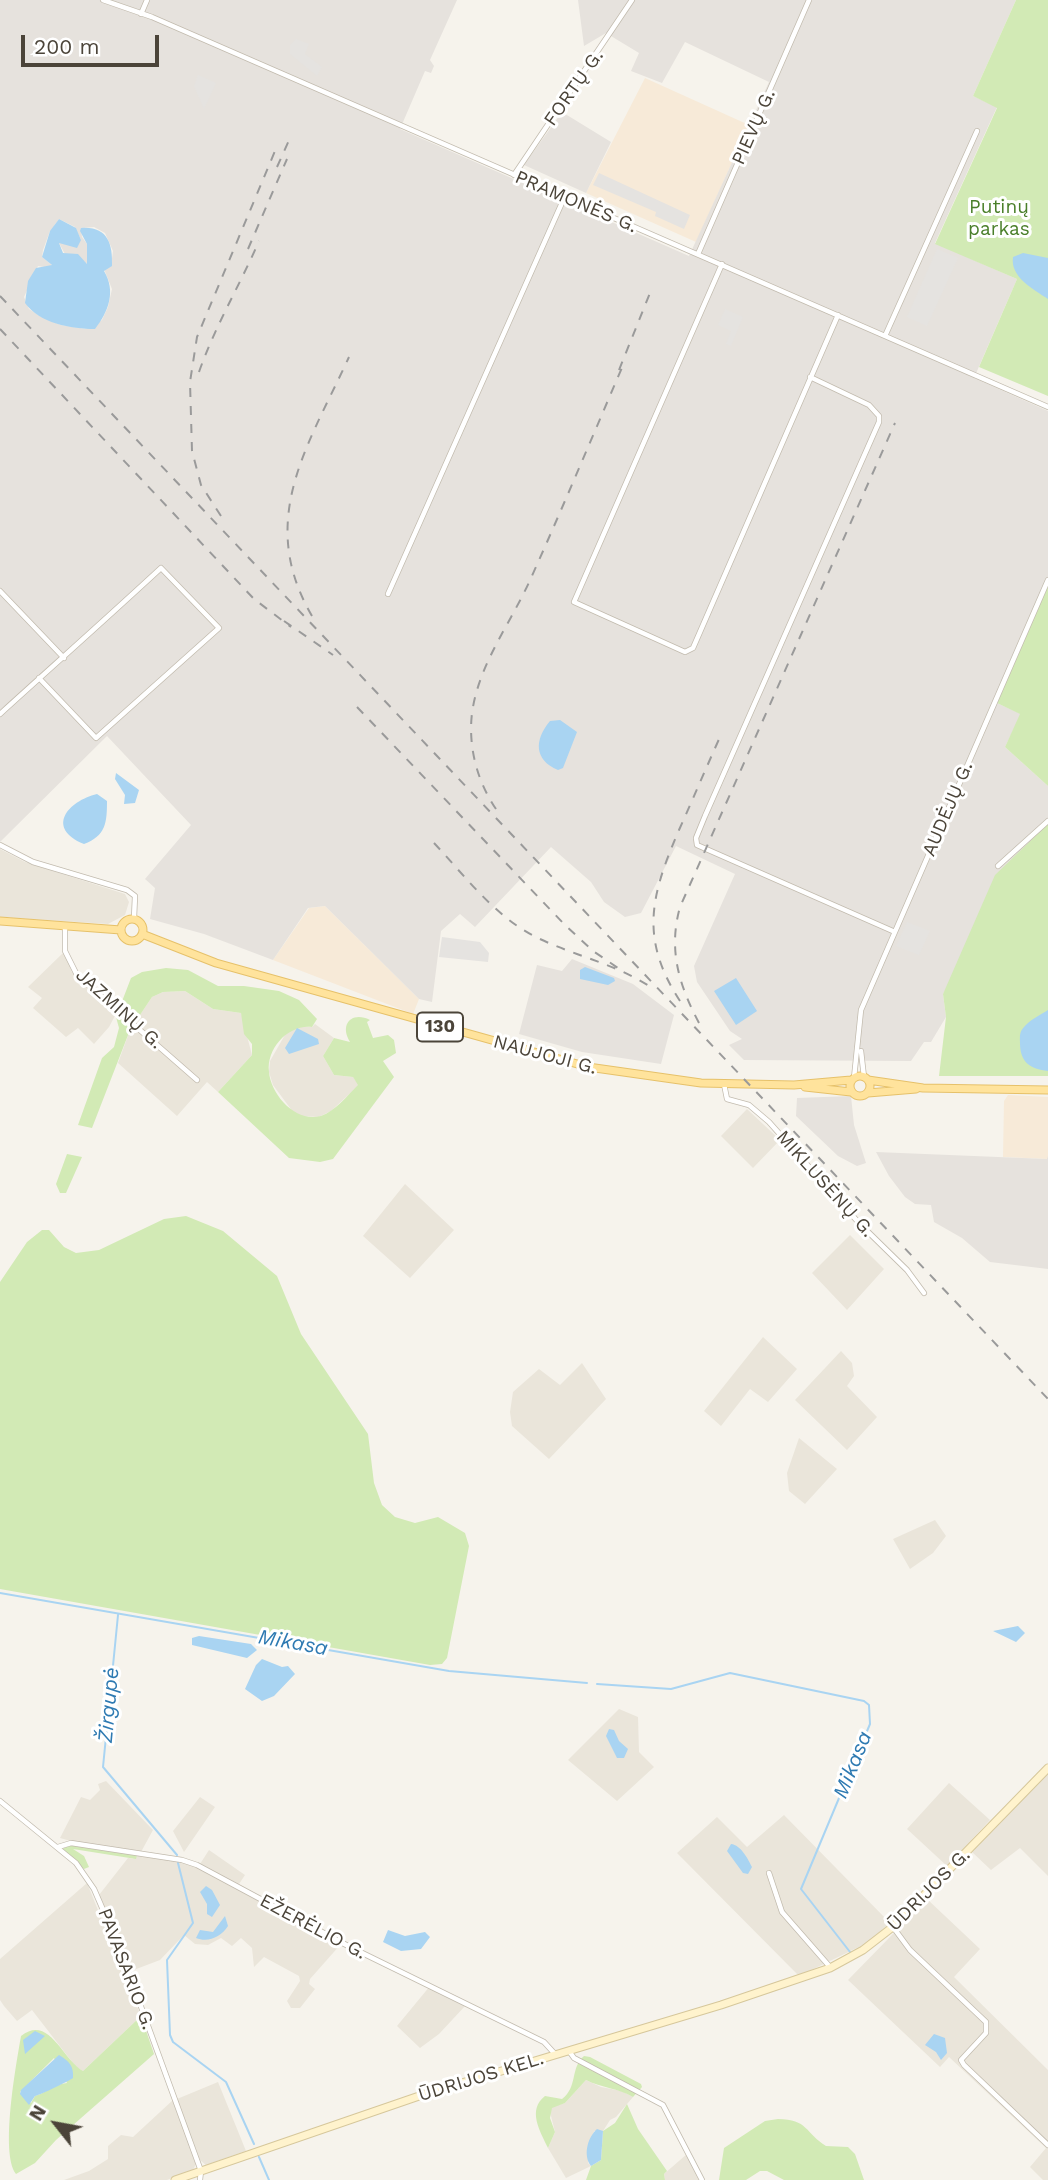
<!DOCTYPE html>
<meta charset="utf-8">
<style>
body{margin:0}
#map{position:relative;width:1048px;height:2180px;overflow:hidden;background:#f6f3ec;font-family:"Work Sans",sans-serif}
canvas{display:block}
.north{position:absolute;left:21px;top:2089px;width:70px;height:70px;-webkit-text-stroke:5px #fff;paint-order:stroke;rotate:301deg;font-size:19px;font-weight:700;line-height:28px;text-align:center;color:#4b4439}
.north::after{content:'';display:block;margin:auto;width:24px;height:32px;background:#4b4439;clip-path:polygon(50% 0,100% 100%,50% 72%,0 100%)}
.scale{position:absolute;left:21px;top:35px;width:138px;height:32px;box-sizing:border-box;border:4px solid #4b4439;border-top:0;padding-left:9px;font-size:21px;line-height:24px;white-space:nowrap;color:#4b4439;-webkit-text-stroke:5px #fff;paint-order:stroke}
</style>
<div id="map">
<canvas width="1048" height="2180"></canvas>
<div class="north">N</div>
<div class="scale">200 m</div>
</div>
<script>
const g = document.querySelector('canvas').getContext('2d');
g.lineJoin = 'round';
function fill(path, color) {
  g.fillStyle = color;
  g.fill(path, 'evenodd');
}
function trace(path, color, width, dash) {
  g.strokeStyle = color;
  g.lineWidth = width;
  g.lineCap = dash ? 'butt' : 'round';
  g.setLineDash(dash || []);
  g.stroke(path);
}
function drawText(font, color, halo, rows, align = 'center') {
  g.font = font + ' "Work Sans",sans-serif';
  g.lineWidth = 6;
  g.setLineDash([]);
  g.textBaseline = 'middle';
  g.strokeStyle = halo;
  g.fillStyle = color;
  for (const [text, x, y, turn = 0] of rows) {
    g.save();
    g.translate(x, y);
    g.rotate((+turn || 0) * Math.PI / 180);
    g.textAlign = isNaN(turn) ? turn : align;
    if (halo) g.strokeText(text, 0, 0);
    g.fillText(text, 0, 0);
    g.restore();
  }
}
fill(new Path2D(`
 M0,849L25,862L125,894L129,902L125,915L108,924L0,917Z
 M64,952L72,972L117,1012L109,1027L94,1044L78,1028L66,1037L33,1008L42,998L28,987Z
 M185,991L213,1009L241,1013L252,1055L218,1092L207,1082L177,1116L118,1063L130,1030L152,997L163,992Z
 M315,1024L334,1038L323,1056L334,1075L353,1077L359,1085L331,1111L319,1117L300,1116L293,1112L273,1085L269,1072L270,1061L286,1033L295,1027H312Z
 M747,1109L780,1140L753,1168L721,1136Z
 M405,1184L454,1230L410,1278L363,1236Z
 M850,1235L884,1269L847,1310L812,1273Z
 M763,1337L797,1369L768,1402L750,1389L721,1426L704,1411Z
 M841,1351L852,1363L854,1376L847,1386L877,1417L847,1450L795,1400Z
 M582,1363L606,1399L549,1459L512,1426L510,1412L513,1392L539,1369L560,1385Z
 M799,1438L837,1469L805,1504L789,1491L787,1473Z
 M935,1520L946,1536L933,1553L910,1569L893,1539Z
 M619,1709L638,1717L639,1752L654,1767L617,1801L568,1760Z
 M1048,1772V1876L1020,1848L991,1870L972,1852Z
 M106,1781L153,1830L141,1852L179,1857L200,1864L209,1850L245,1875L239,1884L341,1944L310,1979L309,1984L315,1989L300,2008H291L287,2001L300,1981L299,1976L264,1957L254,1967L252,1948L241,1938L232,1946L221,1938L208,1945L195,1944L184,1935L160,1960L131,1971L99,1895L128,1858L136,1859L60,1838L81,1797L90,1800L100,1790L98,1784Z
 M949,1783L990,1820L947,1866L907,1829Z
 M200,1797L215,1807L184,1852L173,1831Z
 M784,1815L890,1923L867,1943L799,1976L677,1853L717,1817L747,1847Z
 M87,1883L141,2016L83,2071L76,2067L32,2010L17,2021L4,2006L0,2000V1959Z
 M927,1899L980,1949L954,1977L1048,2070V2180H1043L1030,2167L1046,2148L949,2057L940,2067L848,1980Z
 M430,1986L466,2005L439,2034L420,2048L397,2026Z
 M586,2080L601,2087L622,2091L633,2097L616,2117L610,2120L603,2131H594L588,2163L591,2166L566,2178L548,2148L555,2132L550,2112L552,2107L565,2103Z
 M218,2082L246,2151L206,2165L200,2160L177,2099Z
 M173,2100L196,2164L193,2170L167,2180H64L89,2171L108,2159V2146L121,2135L133,2137Z
 M687,2154L700,2180H665L664,2174Z`), '#eae5da');
fill(new Path2D(`
 M645,78L749,125L696,242L586,193Z
 M325,906L419,999L413,1014L273,960L309,908Z
 M1008,1095L1048,1097V1159L1003,1157L1004,1101Z`), '#f7ead8');
fill(new Path2D(`
 M0,0H457L430,60L434,66L431,73L425,71L400,129L689,256L769,82L685,42L662,83L631,71L639,53L606,33L584,46L578,0H1016L973,96L997,107L935,243L1017,279L974,378L1048,411V586L997,703L1021,714L1005,747L1048,786V824L943,994L946,1017L931,1042H924L911,1061L744,1060L729,1045L742,1039L730,1031L697,982L694,966L735,874L676,846L641,913L625,917L604,902L591,882L551,847L475,927L460,914L441,931L432,1002L419,999L325,906L308,908L273,960L204,934L150,919L155,888L145,879L191,825L107,736L0,842ZM59,219L75,227L81,240L59,243L65,254H75L87,264V244L82,237L81,228L94,227L105,233L113,251L111,266L104,269L112,289L108,307L102,320L86,329L61,325L40,316L29,309L24,297L38,266L50,268L52,265L42,257L43,250L50,231L58,238L54,226Z
 M562,112L611,142L586,193L524,165Z
 M572,959L633,984L674,1015L661,1064L582,1052L519,1034L537,965L562,971Z
 M851,1096L854,1125L866,1163L857,1166L838,1156L796,1116L797,1098Z
 M876,1152L1047,1159L1048,1156V1269L990,1262L962,1238L934,1222L931,1205L915,1204L905,1197L889,1176Z`), '#e6e2dd');
fill(new Path2D(`
 M1016,0H1048V396L979,367L1017,279L935,244L997,108L973,96Z
 M1048,586V786L1005,747L1020,714L997,703Z
 M1048,824V1076H939L946,1017L943,994L995,875Z
 M166,968L188,970L218,986H244L279,991L299,1000L317,1019L312,1027C289,1024 266,1048 269,1072C271,1095 296,1123 321,1116C335,1111 348,1095 358,1085L353,1077L334,1075L323,1056L334,1038L350,1042C339,1024 352,1011 370,1020L367,1022L373,1038L388,1035L394,1040L396,1053L383,1061L394,1077L333,1159L320,1162L289,1158L218,1092L252,1055V1044L244,1034L241,1013L213,1009L185,991L163,992L152,997L130,1030L92,1128L78,1125L102,1058L114,1047L119,1028L116,1017L131,978L142,972Z
 M67,1154L82,1157L66,1193H60L56,1184Z
 M186,1216L223,1231L277,1276L301,1334L368,1434L374,1483L382,1505L395,1517L415,1523L438,1517L465,1533L469,1546L447,1658L442,1664L430,1665L0,1589V1282L27,1242L42,1230H49L64,1247L76,1253L99,1250L164,1219Z
 M73,1844L137,1855L136,1859L73,1849L84,1856L89,1867L84,1869L62,1849Z
 M141,2016L154,2054L56,2140L35,2163L16,2174C0,2153 16,2065 21,2036C49,2014 62,2059 83,2071ZM54,2058L67,2083C54,2084 46,2093 35,2096L31,2103L20,2092Z
 M584,2056L590,2057L641,2084L642,2087L633,2097C618,2088 602,2088 586,2080L565,2103L552,2108L550,2118L555,2132L548,2148C540,2131 527,2110 545,2096L562,2099C578,2087 570,2068 584,2056Z
 M627,2104L638,2129L667,2171L664,2174L665,2180H586L591,2166L601,2160L603,2131L615,2123Z
 M778,2119C808,2119 805,2133 826,2146L848,2147L855,2154L864,2180H784L767,2171H760L746,2180H719L724,2148L765,2121Z`), '#d2eab5');
fill(new Path2D(`
 M296,39L309,44L305,54L322,67L317,76L290,54V45Z
 M198,75L216,83L204,109L194,86Z
 M599,173L690,215L684,229L655,216L656,212L593,185Z
 M937,249L958,258L927,326L907,317Z
 M725,309L743,317L731,346L726,344L731,331L718,325Z
 M907,922L930,931L919,955L896,946Z
 M442,937L480,942L489,953L488,962L439,957Z`), '#e5e3e0');
fill(new Path2D(`
 M59,219L76,228L81,240L77,248L59,243L63,253L78,254L87,264V244L80,231L81,228C107,226 113,243 112,266L104,271C116,291 109,311 95,329C71,329 39,323 25,303L28,281L36,268L52,265L42,257L50,231Z
 M1023,253L1048,258V299C1033,289 1010,277 1013,257Z
 M560,720L577,732L563,768L558,770C534,760 534,740 550,721Z
 M116,773L139,790L135,803L124,804L125,795L115,779Z
 M97,794L107,801C107,822 106,836 84,844C45,828 68,801 97,794Z
 M585,967L614,978L615,981L608,985L580,979V970Z
 M736,978L757,1011L736,1025L714,991Z
 M1048,1010V1071C1030,1069 1020,1062 1020,1043C1020,1037 1019,1032 1024,1027C1030,1020 1040,1015 1048,1010Z
 M297,1028L318,1039L319,1044L289,1054L285,1048Z
 M1018,1626L1025,1633L1016,1642L993,1631Z
 M199,1636L251,1644L257,1650L247,1658L192,1645V1638Z
 M262,1659L282,1667L288,1666L295,1674L274,1696L262,1701L245,1689L256,1665Z
 M609,1729L614,1730L619,1741L628,1749L624,1758H617L606,1736Z
 M731,1844C741,1845 748,1859 752,1867L748,1874L743,1873L727,1851Z
 M206,1886L212,1890L220,1905L212,1917L207,1914V1904L200,1892Z
 M225,1916L228,1926C221,1937 208,1943 196,1938L200,1930L213,1932Z
 M388,1930L405,1936L425,1932L430,1937L421,1949L401,1951L383,1942Z
 M35,2031L45,2036L25,2054L23,2040Z
 M934,2034L945,2038L947,2053L941,2060L936,2052L925,2045Z
 M59,2055C69,2061 74,2066 73,2078C69,2081 40,2095 35,2096L29,2105L20,2094L21,2090Z
 M597,2129L603,2131L601,2160L591,2166C583,2156 587,2138 597,2129Z`), '#a9d4f2');
trace(new Path2D(`
 M0,1593L449,1671L587,1683
 M118,1615L103,1767L177,1855
 M597,1684L671,1689L730,1673L864,1701L869,1705L870,1724L801,1889L850,1952
 M178,1863L193,1923L167,1960L170,2035L173,2042L226,2082L254,2144
 M259,2157L269,2180`), '#a9d4f2', 2);
const minor = new Path2D(`
 M103,0L152,17L1048,407
 M141,14L147,0
 M514,175L632,0
 M698,254L809,0
 M722,264L574,602L685,652L693,648L838,315
 M885,336L977,131
 M810,377L869,405L879,416V422L705,816L696,838L697,845L895,932
 M0,591L64,658
 M388,594L565,196
 M0,714C54,665 108,617 161,568L219,628L96,738L39,678
 M0,845L33,862L127,890L135,896L134,918
 M998,866L1048,821
 M65,926V951L77,975L197,1080
 M861,1051L864,1077
 M854,1078L861,1010L1048,580
 M724,1084L727,1099L749,1105L769,1122L859,1223L907,1270L924,1293
 M0,1801L76,1863L94,1889L120,1949L201,2171L200,2180
 M58,1847L71,1843L182,1860L197,1865L350,1947L544,2042L555,2054
 M769,1873L782,1912L830,1967
 M893,1927L910,1950L986,2022V2033L961,2060L964,2065L1048,2145
 M569,2051L574,2058L663,2105L702,2180`);
const secondary = new Path2D(`
 M175,2180L425,2094L721,2005L830,1968L863,1950L894,1926L1048,1768`);
const primary = new Path2D(`
 M121 930a11 11 0 1 1 22 0a11 11 0 1 1-22 0Z
 M0,921L121,930
 M142,934L216,963L588,1067L701,1083L794,1085L851,1080
 M850 1086a10 10 0 1 1 20 0a10 10 0 1 1-20 0Z
 M868,1080L923,1088L1048,1090
 M805,1087L851,1092
 M868,1093L916,1089`);
trace(minor, '#c2bbae', 6);
trace(secondary, '#d6c79b', 9);
trace(primary, '#e6c16a', 9);
trace(minor, '#fff', 4.5);
trace(secondary, '#fff3cd', 7);
trace(primary, '#ffe39c', 7);
trace(new Path2D(`
 M277,167L290,138
 M248,249L287,159
 M0,296L1048,1399
 M0,329L254,599L291,627
 M619,370L652,288
 M199,372C215,326 240,285 259,241
 M221,516L201,485L192,451L190,382L197,337L275,151
 M312,616C256,520 308,446 349,357
 M284,621L333,655
 M357,707L564,924L593,951L621,970
 M496,809C477,781 468,747 472,713C479,663 511,623 531,578C563,507 593,435 624,363
 M434,843C464,875 493,914 532,935C570,955 612,962 649,986
 M680,1001C639,938 651,895 679,830C693,799 706,768 720,737
 M699,1023C679,985 668,950 680,907L895,423`), '#9a9a9a', 2, [9, 9]);
for (const [x, y, w] of [
 [440,1027,46]
]) {
  const box = new Path2D();
  box.roundRect(x - w / 2, y - 14.5, w, 29, 5);
  g.fillStyle = '#fff';
  g.fill(box);
  trace(box, '#4b4439', 2);
}
drawText('bold 18px', '#4b4439', null, [
 ["130",440,1027]
]);
drawText('19px', '#4b4439', '#fff', [
 ["FORTŲ G.",574,88,-55],
 ["PIEVŲ G.",754,127,-66],
 ["PRAMONĖS G.",576,202,23],
 ["AUDĖJŲ G.",948,809,-67],
 ["JAZMINŲ G.",119,1009,42],
 ["NAUJOJI G.",545,1055,15],
 ["MIKLUSĖNŲ G.",825,1184,48],
 ["ŪDRIJOS G.",929,1890,-45],
 ["EŽERĖLIO G.",313,1927,28],
 ["PAVASARIO G.",126,1969,69],
 ["ŪDRIJOS KEL.",481,2077,-17]
]);
drawText('19px', '#4a7f2a', '#fff', [
 ["Putinų",999,207],
 ["parkas",999,229]
]);
drawText('italic 21px', '#2e7ab2', '#fff', [
 ["Mikasa",293,1643,10],
 ["Žirgupė",109,1705,-85],
 ["Mikasa",853,1765,-68]
]);
</script>
